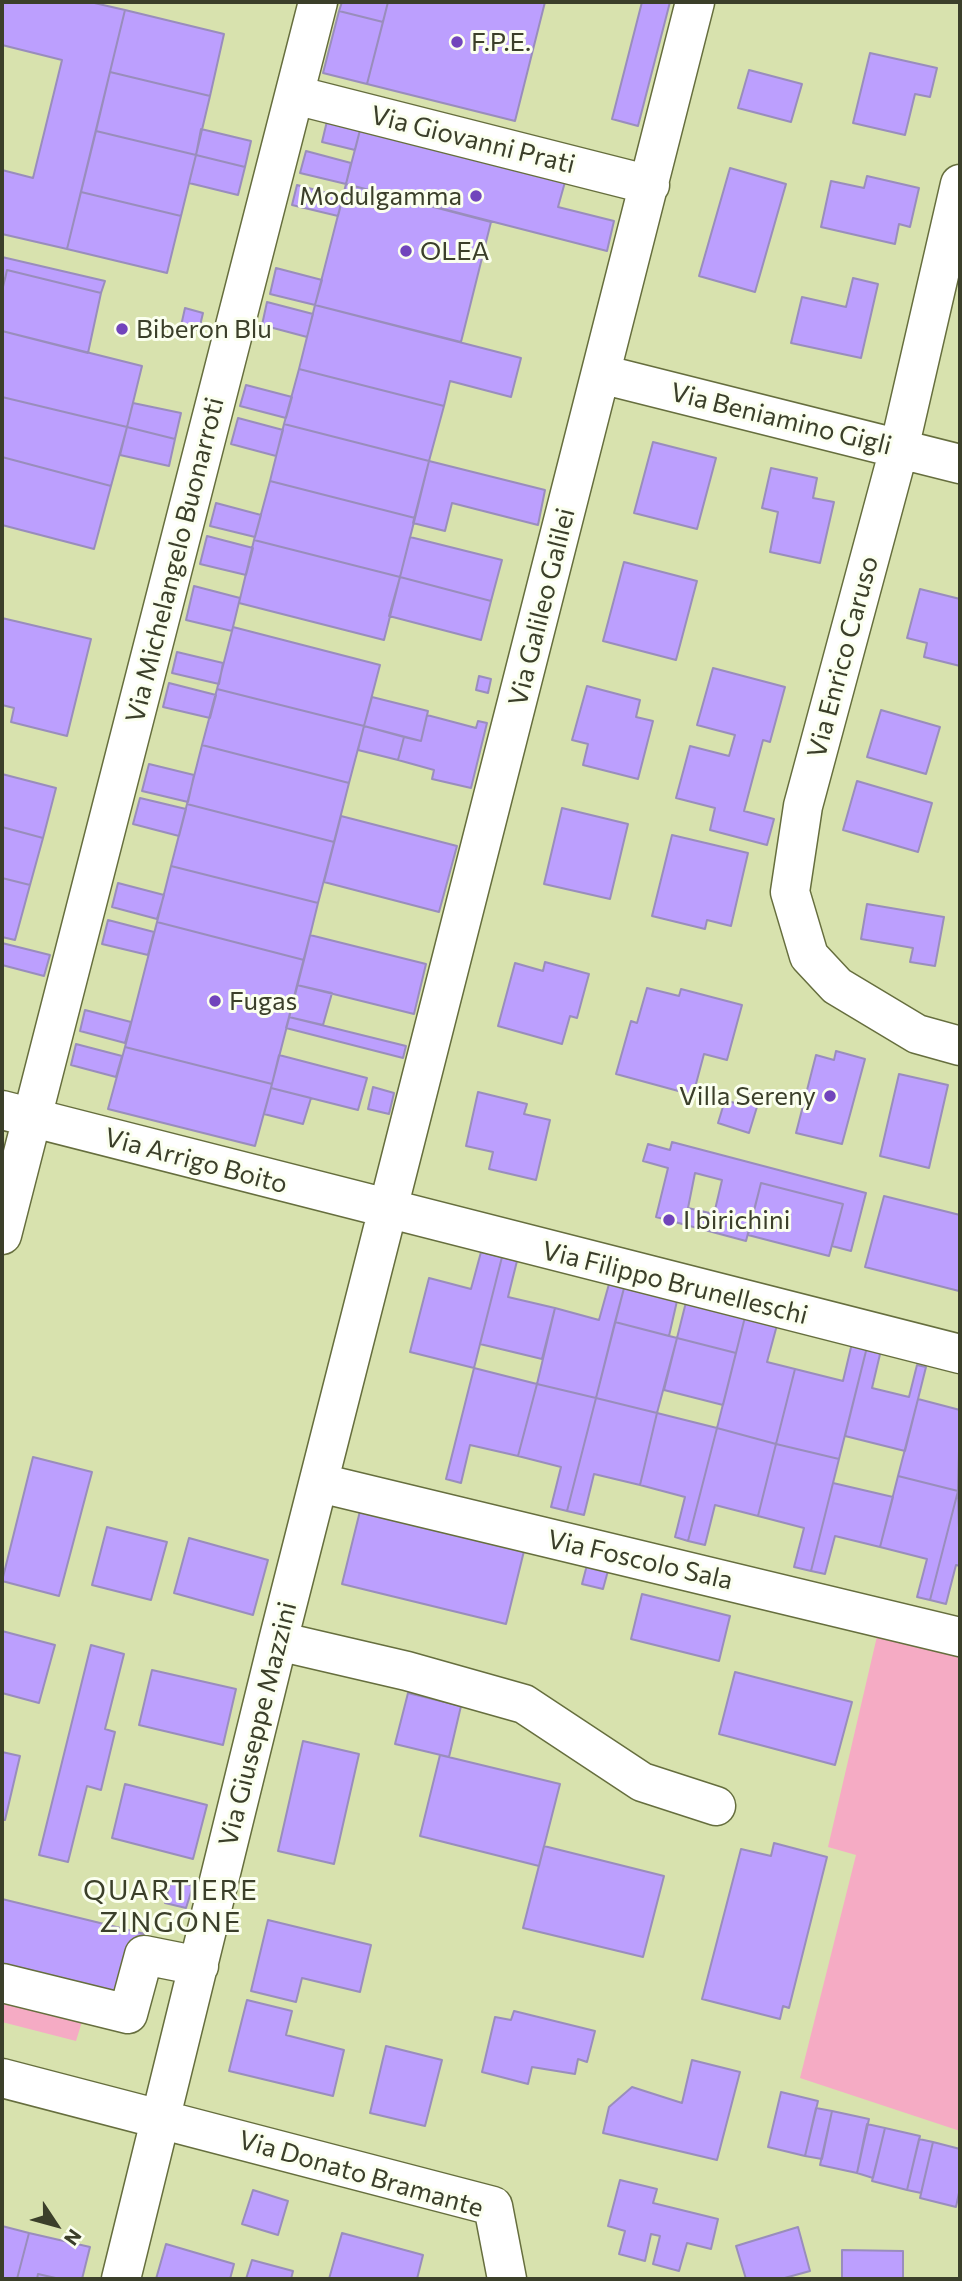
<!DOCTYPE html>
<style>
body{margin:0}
#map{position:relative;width:962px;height:2281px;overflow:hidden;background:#d8e2ae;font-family:Commissioner,sans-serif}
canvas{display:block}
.frame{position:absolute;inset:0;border:4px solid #3b3f2a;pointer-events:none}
.north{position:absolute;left:21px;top:2190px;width:70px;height:70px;-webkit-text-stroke:5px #fbffef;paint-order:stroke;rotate:126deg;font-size:19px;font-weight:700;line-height:28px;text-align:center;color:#3b3f2a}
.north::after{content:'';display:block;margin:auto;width:24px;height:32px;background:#3b3f2a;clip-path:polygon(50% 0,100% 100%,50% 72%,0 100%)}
</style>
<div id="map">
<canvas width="962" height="2281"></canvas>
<div class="frame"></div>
<div class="north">N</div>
</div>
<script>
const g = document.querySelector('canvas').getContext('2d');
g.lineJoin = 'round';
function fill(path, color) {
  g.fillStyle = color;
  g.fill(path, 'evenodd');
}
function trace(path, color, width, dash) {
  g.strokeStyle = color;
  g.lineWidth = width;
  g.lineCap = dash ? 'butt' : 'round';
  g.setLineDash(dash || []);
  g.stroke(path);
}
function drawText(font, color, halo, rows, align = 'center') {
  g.font = font + ' Commissioner,sans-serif';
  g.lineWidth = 6;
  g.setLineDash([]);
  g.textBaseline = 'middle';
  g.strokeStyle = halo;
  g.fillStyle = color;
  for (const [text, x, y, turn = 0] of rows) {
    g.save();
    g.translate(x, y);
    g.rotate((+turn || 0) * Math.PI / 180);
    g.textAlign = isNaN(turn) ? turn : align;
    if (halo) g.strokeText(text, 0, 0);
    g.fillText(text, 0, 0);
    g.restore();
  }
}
fill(new Path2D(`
 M878,1632L960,1652V2131L800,2078L856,1855L828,1847Z
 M2,1994L84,2015L76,2041L2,2022Z`), '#f5abc4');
const building = new Path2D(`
 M2,2H90L125,10L67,249L2,234V170L33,178L62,60L2,45Z
 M342,2H388L383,22L339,11Z
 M388,2H545L515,121L367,84Z
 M642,2H670L638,126L612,119Z
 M125,10L224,34L210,96L110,72Z
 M339,11L383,22L367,84L323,73Z
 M870,53L937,68L930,97L915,94L905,135L853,123Z
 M749,70L802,84L791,122L738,108Z
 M110,72L210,96L196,155L96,131Z
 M327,121L360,130L355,150L322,142Z
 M201,129L251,141L245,167L196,155Z
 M360,130L565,182L558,207L614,221L607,251L346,184Z
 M96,131L196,155L181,216L81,192Z
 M306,151L351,163L346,184L300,173Z
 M196,155L245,167L238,195L189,183Z
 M730,168L786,184L755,292L699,276Z
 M867,176L919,188L910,227L899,224L895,244L821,227L831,181L864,188Z
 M346,184L491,222L461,342L315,305Z
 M297,185L343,197L338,216L292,205Z
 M81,192L181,216L167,273L67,249Z
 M2,257L105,281L101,293L7,270L5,279L2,278Z
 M276,268L322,280L315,305L270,294Z
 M7,270L101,293L88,353L2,331V291Z
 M853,278L878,284L861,358L791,343L802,297L846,307Z
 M267,302L313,314L307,337L262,325Z
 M315,305L521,358L511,397L450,381L444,406L299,369Z
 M185,308L203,313L199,330L181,326Z
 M2,331L142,366L127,427L2,397Z
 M299,369L444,406L429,461L284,424Z
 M246,385L292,397L286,418L240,406Z
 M2,397L127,427L111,486L2,457Z
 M133,403L181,413L175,439L127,427Z
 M238,418L283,430L276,456L231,444Z
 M284,424L429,461L415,518L270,481Z
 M127,427L175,439L169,466L120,455Z
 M653,442L716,458L697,529L634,513Z
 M2,457L111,486L94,549L2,525Z
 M429,461L545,490L538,525L452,503L445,531L413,523Z
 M771,468L817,478L813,498L834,502L820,563L770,552L778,512L762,508Z
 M270,481L415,518L400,577L254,540Z
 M216,503L261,515L255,537L210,526Z
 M207,536L253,548L246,575L200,564Z
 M410,537L502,560L491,601L400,577Z
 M254,540L400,577L384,640L239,603Z
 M624,562L697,581L676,660L603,641Z
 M400,577L491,601L481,640L389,616Z
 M194,586L240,598L232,631L186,620Z
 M920,589L960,599V666L924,657L927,643L907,638Z
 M2,618L91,639L67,736L11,722L14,708L2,705Z
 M233,627L380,665L364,726L217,689Z
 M177,652L223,663L219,684L172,673Z
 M713,668L785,687L770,742L763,740L744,811L774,819L767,845L710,830L715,808L676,798L690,746L729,756L735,735L697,725Z
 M479,676L491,679L488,693L476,690Z
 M169,683L216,695L210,718L163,707Z
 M587,686L640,700L636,717L653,721L638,779L583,765L588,744L572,740Z
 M217,689L364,726L349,783L202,745Z
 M372,697L428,711L421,741L364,726Z
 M881,710L940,727L926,774L867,757Z
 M427,715L476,728L478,721L487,723L471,788L432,779L434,770L398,760L404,737L421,741Z
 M364,726L404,737L398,760L358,750Z
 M202,745L349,783L334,842L187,804Z
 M149,764L194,775L188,802L142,791Z
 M2,774L56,788L43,838L2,827Z
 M857,781L932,803L918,852L843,830Z
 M140,798L186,809L179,836L133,824Z
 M187,804L334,842L318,903L171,866Z
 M562,808L628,824L610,899L544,884Z
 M341,816L457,846L439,912L324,882Z
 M2,827L43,838L30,885L2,878Z
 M672,835L748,853L731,926L707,920L705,929L652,916Z
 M171,866L318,903L304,960L157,922Z
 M2,878L30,885L15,940L2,937Z
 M118,883L164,895L157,919L112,907Z
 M867,904L944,917L935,966L910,962L913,948L861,939Z
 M108,920L154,932L148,955L102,944Z
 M157,922L304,960L272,1084L125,1047Z
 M310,935L426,964L414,1014L297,985Z
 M2,943L50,955L44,976L2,965Z
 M545,962L589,974L577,1018L570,1016L562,1044L498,1026L515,963L543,971Z
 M297,985L332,993L323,1025L289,1017Z
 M647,988L679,996L681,989L742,1005L727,1060L704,1054L693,1095L616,1074L631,1021L637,1023Z
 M85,1010L131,1022L125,1043L80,1031Z
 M289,1017L406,1046L403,1058L286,1028Z
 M76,1044L122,1056L116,1077L71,1065Z
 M125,1047L272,1084L255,1146L108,1109Z
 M836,1051L865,1059L842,1144L796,1133L816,1055L834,1060Z
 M279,1055L367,1078L358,1110L271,1088Z
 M899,1074L948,1085L929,1168L880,1156Z
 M373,1087L394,1093L389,1114L368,1109Z
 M271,1088L311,1098L303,1124L264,1114Z
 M741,1091L760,1097L749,1133L718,1123L725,1100L738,1104Z
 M478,1092L527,1104L524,1114L550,1120L536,1180L489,1169L493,1152L466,1146Z
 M672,1142L866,1193L851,1251L832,1246L843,1204L761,1183L746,1241L656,1217L668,1168L643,1161L648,1144L670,1150Z
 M695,1173L722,1180L714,1214L688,1208Z
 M761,1183L843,1204L829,1256L748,1235Z
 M884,1196L960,1215L959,1291L865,1267Z
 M481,1252L502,1257L474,1368L410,1352L429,1278L471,1289Z
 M502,1257L517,1261L508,1297L555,1308L542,1359L480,1344Z
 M609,1284L624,1288L596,1398L537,1384L555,1308L599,1320Z
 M624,1288L677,1301L669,1336L615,1322Z
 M686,1302L745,1317L736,1353L677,1338Z
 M745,1317L777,1325L767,1362L795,1369L776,1444L717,1428Z
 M615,1322L677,1338L657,1413L596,1398Z
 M677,1338L736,1353L723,1405L664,1390Z
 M852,1343L867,1347L839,1459L776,1444L795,1369L843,1381Z
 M867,1347L881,1350L872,1388L909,1397L917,1365L926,1367L905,1451L845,1436Z
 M474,1368L537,1384L518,1456L470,1445L461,1483L446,1479Z
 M537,1384L596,1398L567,1511L551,1507L561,1467L518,1456Z
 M596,1398L657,1413L640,1485L594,1474L584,1515L567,1511Z
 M918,1399L960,1410L958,1491L898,1476Z
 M657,1413L717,1428L688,1541L675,1537L685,1497L640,1485Z
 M717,1428L776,1444L758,1516L715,1505L705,1545L688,1541Z
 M776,1444L839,1459L811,1571L794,1567L804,1528L758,1516Z
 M33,1457L92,1472L59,1596L2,1581Z
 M898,1476L958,1491L930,1600L917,1597L927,1559L880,1547Z
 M833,1483L893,1497L880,1547L835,1536L825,1574L811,1571Z
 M958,1491L960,1566L956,1565L946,1604L930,1600Z
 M360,1511L524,1551L506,1624L342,1584Z
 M107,1527L167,1542L151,1600L92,1585Z
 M189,1538L268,1560L253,1615L174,1593Z
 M588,1561L609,1567L603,1589L582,1584Z
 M642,1594L730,1616L719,1661L631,1639Z
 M2,1631L55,1645L39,1703L2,1693Z
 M91,1645L124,1654L105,1729L115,1732L101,1790L87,1786L68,1862L39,1855Z
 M152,1670L236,1689L223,1745L139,1725Z
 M735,1672L852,1702L835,1765L719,1734Z
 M408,1693L461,1706L449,1757L395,1744Z
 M303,1741L359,1754L334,1864L278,1851Z
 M2,1752L20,1756L5,1820H2Z
 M440,1755L560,1784L539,1866L420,1836Z
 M125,1784L207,1805L193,1859L112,1838Z
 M774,1843L827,1857L789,2008L783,2006L780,2019L702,1999L741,1849L771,1856Z
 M544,1846L664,1876L643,1957L523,1928Z
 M171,1880L193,1886L186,1908L165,1903Z
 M2,1899L145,1934L127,2003L2,1972Z
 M268,1920L371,1945L360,1992L302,1978L296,2002L251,1991Z
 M247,2000L292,2011L286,2035L344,2050L333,2096L229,2071Z
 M514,2011L595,2031L587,2062L578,2059L575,2074L532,2067L528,2084L482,2072L495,2017L511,2020Z
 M386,2046L442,2060L425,2126L370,2113Z
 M692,2060L740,2072L717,2160L603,2133L609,2107L632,2087L682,2103Z
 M781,2092L818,2101L805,2156L768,2147Z
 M816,2108L832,2111L822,2159L805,2156Z
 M832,2111L869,2119L857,2173L820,2165Z
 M867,2124L885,2128L873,2178L857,2173Z
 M885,2128L920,2136L907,2190L872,2181Z
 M919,2139L933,2142L921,2193L907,2190Z
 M933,2142L960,2149V2188L956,2207L920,2198Z
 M620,2180L657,2189L653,2203L718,2219L711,2249L687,2243L679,2271L653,2264L660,2236L651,2234L645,2261L619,2254L625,2231L608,2226Z
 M253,2190L288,2201L278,2235L242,2224Z
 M2,2226L29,2233L17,2279H2Z
 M798,2227L810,2271L781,2279H746L736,2246Z
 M29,2233L90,2247L82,2279H60L38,2274L37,2279H17Z
 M342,2233L423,2255L417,2279H329Z
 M166,2244L234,2264L230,2279H156Z
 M842,2250L903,2251V2279H842Z
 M252,2260L293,2271L291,2279H246Z
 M38,2274L60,2279H37Z`);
fill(building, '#bc9ffe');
trace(building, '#998dbc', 2);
const minor = new Path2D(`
 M295,95L650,185
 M960,184L899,449L803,806L790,892L809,956L837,986L917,1034L960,1046
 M601,374L960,464
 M2,1110L960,1354
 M2,1235L318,2
 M320,1483L960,1637
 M278,1641L407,1671L524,1704L642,1782L716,1806
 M2,1983L128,2014L144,1955L199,1966
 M2,2078L493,2206L507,2279
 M121,2279L278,1641L695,2`);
trace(minor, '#666e3e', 41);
trace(minor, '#fff', 38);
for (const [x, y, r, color] of [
 [457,42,7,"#7144bc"],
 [476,196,7,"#7144bc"],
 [406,251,7,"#7144bc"],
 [122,329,7,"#7144bc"],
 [215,1001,7,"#7144bc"],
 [830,1096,7,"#7144bc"],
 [669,1220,7,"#7144bc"]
]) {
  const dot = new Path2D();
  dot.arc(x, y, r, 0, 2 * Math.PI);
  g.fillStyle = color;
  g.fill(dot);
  trace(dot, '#fbffef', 2.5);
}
drawText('26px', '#3b3f2a', '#fbffef', [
 ["F.P.E.",471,42],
 ["Modulgamma",462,196,"right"],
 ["OLEA",420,251],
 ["Biberon Blu",136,329],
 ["Fugas",229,1001],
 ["Villa Sereny",816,1096,"right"],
 ["I birichini",683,1220]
], 'left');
drawText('26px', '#3b3f2a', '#fbffef', [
 ["Via Giovanni Prati",473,140,14],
 ["Via Beniamino Gigli",781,419,14],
 ["Via Michelangelo Buonarroti",175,560,-76],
 ["Via Galileo Galilei",542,607,-76],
 ["Via Enrico Caruso",843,657,-75],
 ["Via Arrigo Boito",196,1161,15],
 ["Via Filippo Brunelleschi",675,1283,14],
 ["Via Foscolo Sala",640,1560,13],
 ["Via Giuseppe Mazzini",258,1724,-76],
 ["Via Donato Bramante",361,2174,16]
]);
g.letterSpacing = '2px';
drawText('28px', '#3b3f2a', '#fbffef', [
 ["QUARTIERE",171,1891],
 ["ZINGONE",171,1923]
]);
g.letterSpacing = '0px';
</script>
